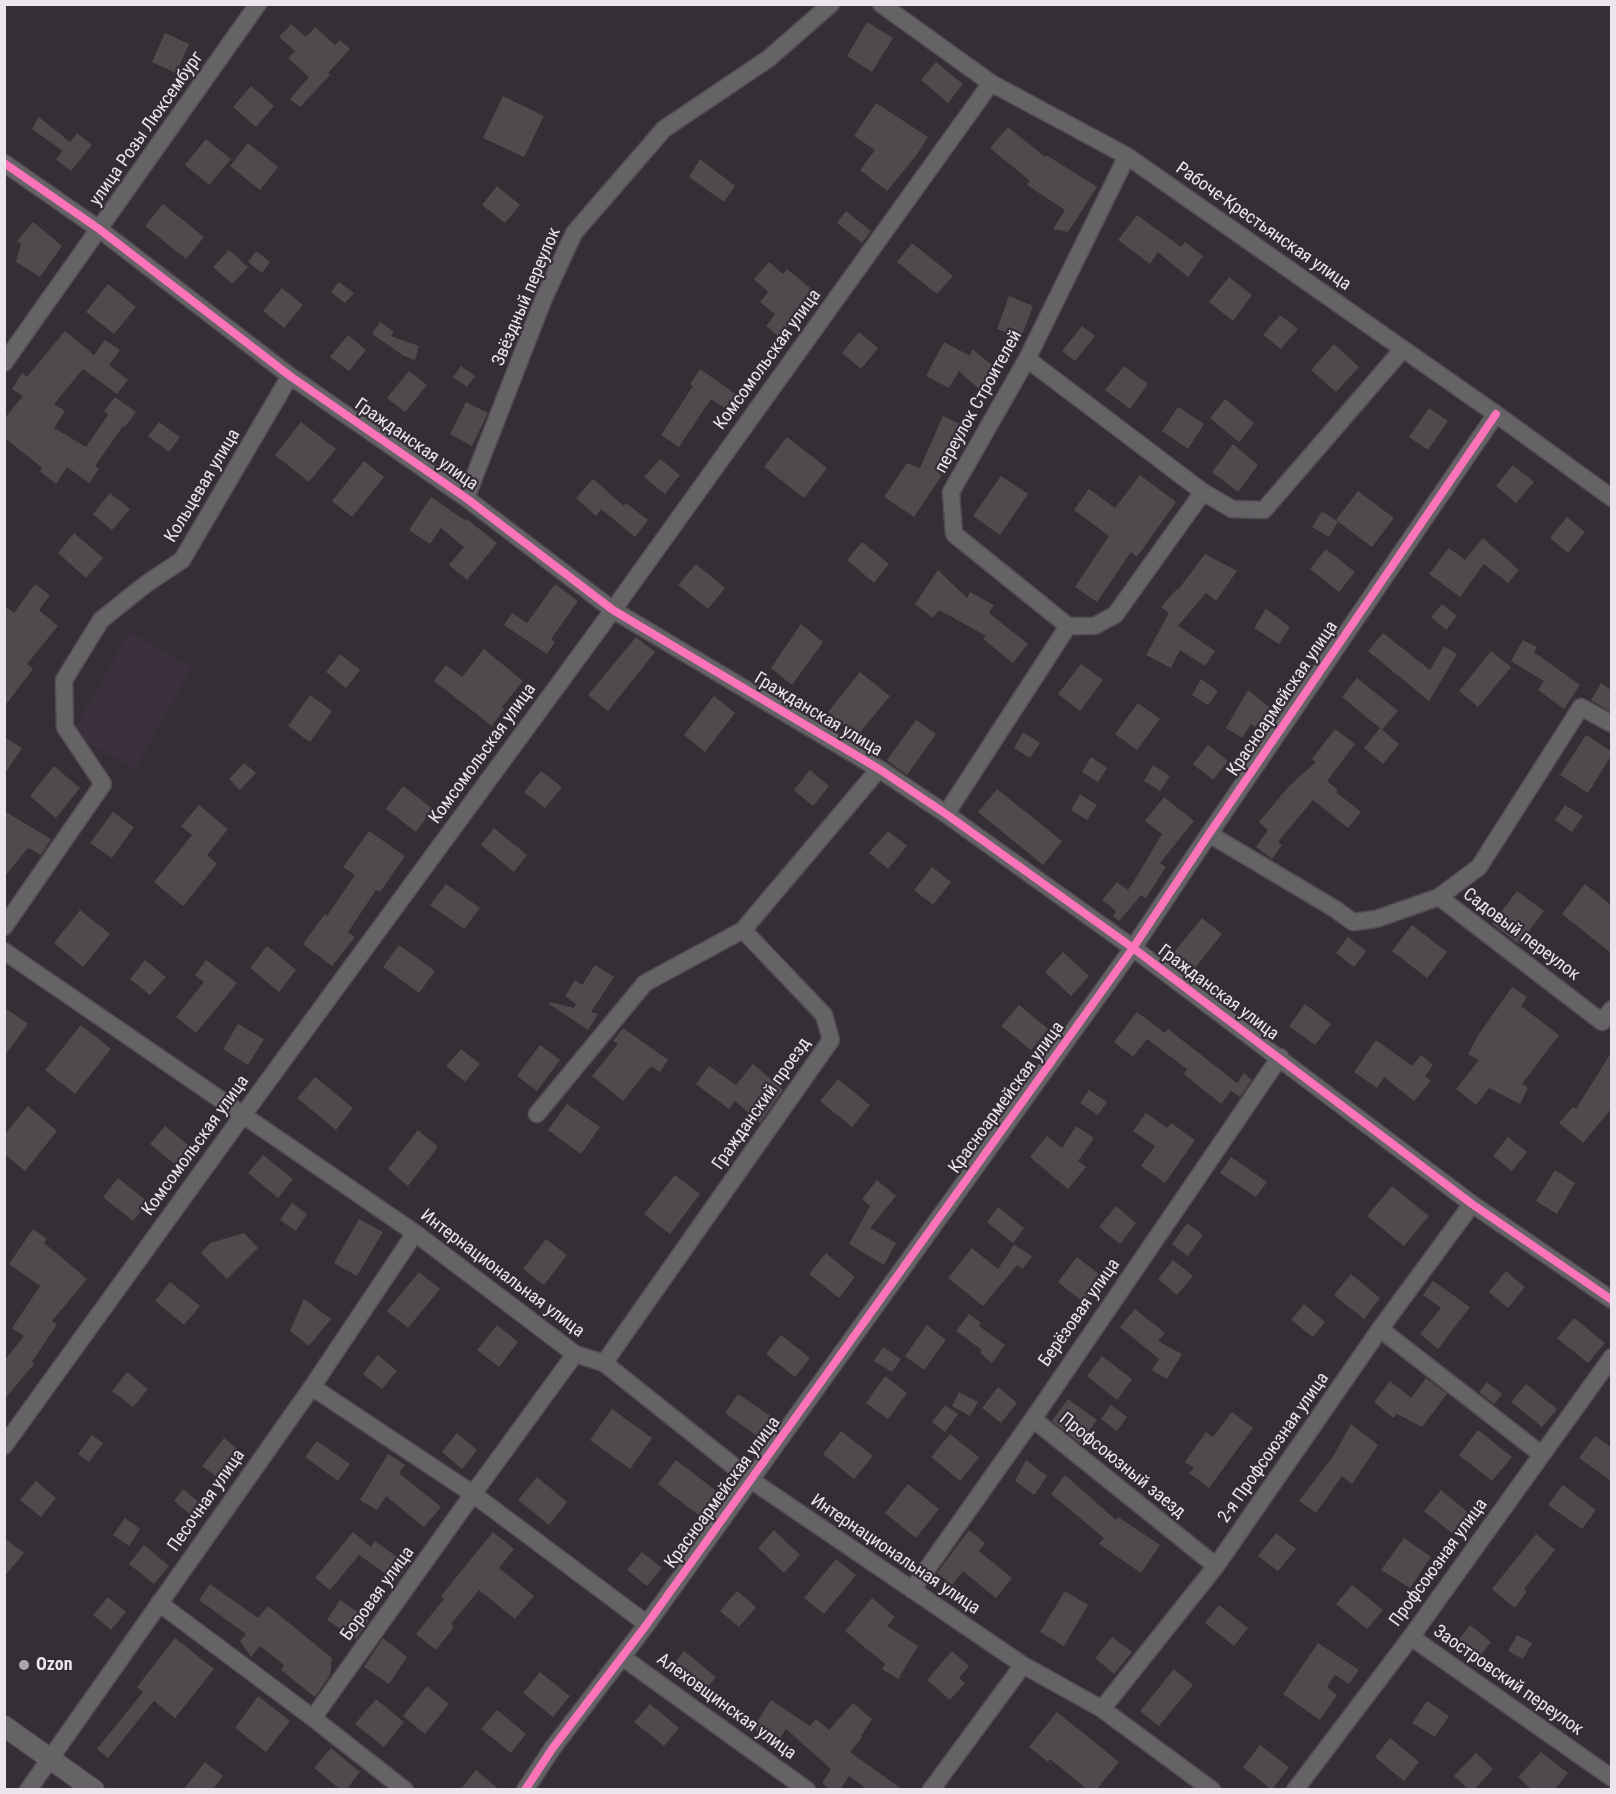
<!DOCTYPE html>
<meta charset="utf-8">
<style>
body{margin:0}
#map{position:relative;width:1616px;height:1794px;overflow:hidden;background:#342f34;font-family:"Roboto Condensed",sans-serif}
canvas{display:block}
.frame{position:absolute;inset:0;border:6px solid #ebe5ed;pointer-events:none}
</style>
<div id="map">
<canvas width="1616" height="1794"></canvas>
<div class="frame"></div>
</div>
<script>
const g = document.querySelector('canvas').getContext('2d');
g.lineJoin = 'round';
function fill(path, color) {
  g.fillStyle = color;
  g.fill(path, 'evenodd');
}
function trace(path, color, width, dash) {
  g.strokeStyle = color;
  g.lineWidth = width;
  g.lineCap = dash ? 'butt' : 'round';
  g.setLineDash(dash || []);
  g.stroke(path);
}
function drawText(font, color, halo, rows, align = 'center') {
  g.font = font + ' "Roboto Condensed",sans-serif';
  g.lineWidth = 4.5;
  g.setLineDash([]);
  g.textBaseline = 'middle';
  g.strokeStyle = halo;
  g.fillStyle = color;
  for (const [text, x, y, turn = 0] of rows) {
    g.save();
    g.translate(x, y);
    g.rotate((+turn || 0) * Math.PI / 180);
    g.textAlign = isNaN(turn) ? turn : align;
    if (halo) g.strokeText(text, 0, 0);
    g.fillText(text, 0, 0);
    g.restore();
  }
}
fill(new Path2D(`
 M129,632L192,667L135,769L72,734Z`), '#3c303f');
fill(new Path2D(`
 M867,22L893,38L872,72L847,56Z
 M291,24L306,37L315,27L335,45L340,40L350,49L328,73L330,75L300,107L290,99L309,77L288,58L295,51L279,37Z
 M165,33L189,44L176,73L152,62Z
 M936,62L963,84L948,103L921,80Z
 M251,86L274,106L256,127L233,107Z
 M503,96L544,116L524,157L483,138Z
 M876,103L928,137L918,153L887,191L860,170L875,150L854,136Z
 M39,117L70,142L77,133L92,145L71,171L56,159L63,151L32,129Z
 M1008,127L1045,157L1046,155L1097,187L1068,232L1053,229L1065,210L1027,185L1030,181L990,148Z
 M206,139L231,159L209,185L185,165Z
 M248,143L278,167L260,190L230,166Z
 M700,159L735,186L724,202L689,177Z
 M497,186L520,205L505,223L482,205Z
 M163,204L204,237L186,259L145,226Z
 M846,211L871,231L862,243L837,223Z
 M1137,215L1181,247L1185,242L1203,256L1188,277L1158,252L1150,264L1118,240Z
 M33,222L62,246L40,277L16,262L21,244L17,241Z
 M912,243L953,276L937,294L897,262Z
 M229,250L248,267L232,284L213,267Z
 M256,251L270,262L262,273L248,262Z
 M769,262L783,274L787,269L815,292L779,337L766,326L775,314L760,302L768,292L754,279Z
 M1229,277L1252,295L1233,321L1209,302Z
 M339,282L354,293L345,303L331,292Z
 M108,284L136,307L114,334L86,312Z
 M282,288L303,305L284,328L263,311Z
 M1009,296L1033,306L1021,338L997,329Z
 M1280,315L1298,329L1281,349L1263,335Z
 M380,322L394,332L391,336L419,346L415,360L404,356L372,334Z
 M1082,326L1095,336L1075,361L1062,351Z
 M65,331L94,355L105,340L120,350L109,365L128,380L117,394L83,369L54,404L65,411L54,428L86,447L108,415L104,411L115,397L136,412L125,427L123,426L95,466L99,469L89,483L67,467L56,484L40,471L42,468L4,437V419L23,396L12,389L22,373L27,377Z
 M859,332L878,348L861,369L842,353Z
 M348,335L366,350L349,371L330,357Z
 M944,342L970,356L972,349L997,369L984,394L959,371L949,388L926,376Z
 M1334,344L1359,367L1336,392L1311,370Z
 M461,366L475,376L467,387L453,377Z
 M1124,366L1148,384L1130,409L1105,390Z
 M700,369L740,397L729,411L711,399L679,447L661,435L693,386L690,384Z
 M409,371L427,385L405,412L387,398Z
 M1225,399L1254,423L1239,442L1210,418Z
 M466,402L488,413L472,446L450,434Z
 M1178,407L1204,424L1188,449L1162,431Z
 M1429,408L1448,421L1428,450L1409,437Z
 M943,416L962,425L939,474L942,475L914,517L884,497L907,463L920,468Z
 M159,422L180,437L169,452L148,436Z
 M301,422L336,449L309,482L275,455Z
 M787,437L827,468L804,498L764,467Z
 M1233,444L1258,465L1238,492L1212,472Z
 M660,459L680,475L665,494L644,477Z
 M364,461L384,477L352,517L332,501Z
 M1513,465L1534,482L1516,503L1496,486Z
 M1140,475L1176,502L1137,557L1131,552L1097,602L1075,587L1109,536L1074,510L1089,489L1115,508Z
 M1001,476L1028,494L1000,535L973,516Z
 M593,479L624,506L626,503L648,520L635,537L601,509L596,516L576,498Z
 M1358,491L1394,518L1372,547L1336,520Z
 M110,493L130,509L112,530L93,514Z
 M431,497L466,521L467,519L497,543L467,580L449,565L464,547L441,528L430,544L409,530Z
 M1322,511L1338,522L1329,537L1312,527Z
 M1567,517L1585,532L1568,553L1550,538Z
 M74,533L103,558L86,578L58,553Z
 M1483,538L1519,570L1508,583L1484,564L1460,597L1429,574L1449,548L1465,560Z
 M862,542L889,564L874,583L847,560Z
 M1326,549L1355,572L1339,592L1310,569Z
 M1205,554L1237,571L1216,601L1206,593L1178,626L1215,651L1205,666L1180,650L1171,668L1146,655L1169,613L1161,607L1177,589L1178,590Z
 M696,564L725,588L708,609L678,585Z
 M938,570L967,598L970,592L994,605L989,613L1028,644L1013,663L983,639L986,636L939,610L933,618L915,604Z
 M35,584L50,595L39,610L58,626L27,664L33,669L4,707V606L14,613Z
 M555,584L578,601L551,639L555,642L547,654L504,625L512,613L527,623Z
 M1442,604L1457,616L1446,630L1431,617Z
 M1266,609L1290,627L1279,644L1254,628Z
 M801,624L823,642L792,685L771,668Z
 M1383,633L1430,670L1444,646L1457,654L1429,701L1368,651Z
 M636,637L655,652L608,711L588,695Z
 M1523,640L1537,647L1534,652L1580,685L1564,709L1538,690L1544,681L1511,661Z
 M484,649L523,681L502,707L504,709L492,726L434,681L446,665L462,677Z
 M1491,651L1511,667L1478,707L1459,691Z
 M340,654L360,670L346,688L326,672Z
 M1081,664L1103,680L1080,711L1058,694Z
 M860,672L890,696L857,736L828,712Z
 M1357,678L1398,711L1382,730L1342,697Z
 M1201,679L1218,691L1208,705L1192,695Z
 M1601,683L1611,690V712L1591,700Z
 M1248,690L1270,708L1255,727L1251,724L1242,738L1226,728Z
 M310,695L332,711L310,742L288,726Z
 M714,696L735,713L705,752L684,735Z
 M1138,703L1160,719L1137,750L1115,734Z
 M916,720L936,734L907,775L887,760Z
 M1380,728L1399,744L1383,764L1364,748Z
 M1335,729L1355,744L1327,781L1338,790L1336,792L1361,812L1348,828L1313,800L1278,842L1282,845L1272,859L1256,847L1268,830L1259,822L1289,786L1316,762L1312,759Z
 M1023,732L1040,743L1030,758L1014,748Z
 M1586,735L1611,751V756L1588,793L1560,775Z
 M4,737L22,748L4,775Z
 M1208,745L1228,761L1213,780L1193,764Z
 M1091,757L1107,768L1098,782L1082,772Z
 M244,763L256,773L240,790L229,779Z
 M1153,765L1170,776L1160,791L1144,781Z
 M54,766L80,788L56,818L30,796Z
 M810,770L829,786L813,806L794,790Z
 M541,771L562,787L545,808L524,792Z
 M403,786L433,809L416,832L386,809Z
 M997,789L1062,841L1043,865L978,812Z
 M1080,794L1097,805L1087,820L1071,810Z
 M1164,797L1194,821L1160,863L1166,867L1146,898L1141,895L1119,921L1113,916L1116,911L1102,900L1117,882L1128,890L1139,873L1162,834L1145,821Z
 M199,805L228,829L207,855L217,864L183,906L154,882L192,835L181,826Z
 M1565,805L1583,816L1572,832L1555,820Z
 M4,811L51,839L41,855L28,848L4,877Z
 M113,812L134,827L112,858L90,843Z
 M494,828L527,855L514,872L481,845Z
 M369,831L405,856L380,892L376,890L348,932L355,937L332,966L303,944L325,914L327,916L355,875L343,867Z
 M888,831L907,846L888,869L869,853Z
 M932,867L951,882L933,905L914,890Z
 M446,884L480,908L464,929L430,905Z
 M1585,884L1611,905V953L1562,914Z
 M1517,891L1544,911L1519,944L1492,924Z
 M80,910L110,934L83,967L54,943Z
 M1202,918L1222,934L1191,973L1170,957Z
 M1412,925L1447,952L1427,978L1392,951Z
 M1348,937L1366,951L1354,967L1336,953Z
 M399,945L435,971L419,993L383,967Z
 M267,946L296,970L279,992L250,968Z
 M1063,952L1089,976L1071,996L1045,972Z
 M145,960L166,977L150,995L130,979Z
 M206,960L237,983L196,1033L176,1017L204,982L195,975Z
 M595,965L614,977L591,1012L598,1014L588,1030L549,1004L550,1002L574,1008L576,1004L565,996L575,980L582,985Z
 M1512,987L1527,997L1521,1006L1559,1035L1522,1084L1528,1088L1520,1104L1489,1088L1476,1105L1456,1089L1479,1060L1468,1054L1479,1034Z
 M1305,1004L1331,1024L1315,1045L1289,1026Z
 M1019,1005L1048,1029L1031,1050L1001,1026Z
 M4,1007L28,1024L4,1057Z
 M1137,1012L1165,1033L1168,1029L1237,1083L1244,1073L1252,1080L1240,1097L1231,1091L1221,1104L1184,1074L1187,1069L1147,1039L1133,1057L1114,1042Z
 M238,1024L264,1039L248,1065L223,1049Z
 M81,1025L111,1049L75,1094L45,1070Z
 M623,1028L668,1060L660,1072L651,1066L623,1101L592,1076L618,1044L613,1041Z
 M1376,1040L1412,1066L1421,1055L1433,1065L1425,1076L1431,1081L1414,1101L1384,1077L1377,1088L1354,1072Z
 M540,1045L560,1060L537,1091L517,1076Z
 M461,1049L480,1064L465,1082L446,1066Z
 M1611,1053V1109L1583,1143L1559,1123L1573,1107L1576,1109Z
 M753,1064L783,1090L760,1123L735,1101L729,1109L696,1084L709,1066L736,1085Z
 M315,1077L353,1108L336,1130L297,1098Z
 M838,1079L870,1105L852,1127L820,1101Z
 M1089,1090L1107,1102L1098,1115L1080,1103Z
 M567,1104L600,1127L581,1154L548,1130Z
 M28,1106L57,1131L25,1171L4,1154V1135Z
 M1146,1113L1167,1128L1171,1123L1195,1140L1165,1183L1141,1166L1155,1146L1133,1131Z
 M165,1126L193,1149L178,1167L150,1144Z
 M1076,1126L1094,1138L1078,1161L1086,1167L1068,1189L1030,1157L1047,1136L1062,1148Z
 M418,1130L438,1147L408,1186L388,1169Z
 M1508,1137L1527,1152L1512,1171L1493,1156Z
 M263,1155L293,1179L278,1198L248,1173Z
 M1231,1157L1267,1182L1256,1197L1220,1173Z
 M1555,1170L1575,1183L1557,1214L1536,1201Z
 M675,1175L700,1194L670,1234L644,1214Z
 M118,1178L148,1202L133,1221L103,1197Z
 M877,1180L896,1196L870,1228L896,1243L884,1265L849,1244L870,1206L862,1199Z
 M1392,1186L1429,1216L1404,1246L1367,1216Z
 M292,1203L307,1214L296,1231L280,1220Z
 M1116,1206L1136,1223L1120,1244L1099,1227Z
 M998,1207L1024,1228L1013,1243L987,1222Z
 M359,1219L383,1232L357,1276L334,1263Z
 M1187,1223L1203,1235L1188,1256L1172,1244Z
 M33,1229L47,1239L44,1243L87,1279L52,1321L57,1324L32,1362L34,1364L4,1400V1361L24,1336L12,1328L40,1286L9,1264Z
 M244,1233L258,1248L227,1279L201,1253L210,1243Z
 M546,1239L567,1255L544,1285L523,1269Z
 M1014,1245L1032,1256L1023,1269L1017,1265L983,1306L948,1278L972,1248L998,1269Z
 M826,1253L855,1277L839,1298L809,1274Z
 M1077,1257L1104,1278L1084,1303L1058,1282Z
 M1173,1260L1193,1276L1177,1295L1158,1279Z
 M1506,1271L1525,1287L1508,1308L1489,1292Z
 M419,1272L440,1289L408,1328L387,1311Z
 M1351,1274L1380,1298L1364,1319L1334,1295Z
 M1433,1281L1470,1307L1438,1349L1420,1334L1441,1308L1423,1295Z
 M170,1282L200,1306L184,1325L155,1301Z
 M304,1299L331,1319L309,1346L290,1331Z
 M1304,1304L1325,1322L1313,1337L1291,1320Z
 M1135,1309L1165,1333L1158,1341L1182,1354L1167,1379L1152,1370L1159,1359L1120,1327Z
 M969,1314L981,1323L979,1326L1005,1345L992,1363L980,1353L982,1350L956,1331Z
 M1574,1318L1605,1343L1588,1363L1557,1338Z
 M497,1325L518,1342L499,1367L477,1350Z
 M927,1325L946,1340L924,1370L905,1356Z
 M781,1335L810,1358L795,1377L766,1354Z
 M883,1347L901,1359L892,1372L874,1361Z
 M378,1355L397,1371L382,1389L363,1374Z
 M1102,1356L1132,1379L1117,1400L1087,1376Z
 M127,1372L148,1389L133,1407L112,1391Z
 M885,1376L907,1393L888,1419L866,1403Z
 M1426,1378L1447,1394L1422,1427L1397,1414L1393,1418L1374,1402L1390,1381L1411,1398Z
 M1487,1382L1502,1394L1494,1404L1479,1392Z
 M1526,1384L1557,1409L1542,1427L1511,1402Z
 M998,1387L1017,1403L1001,1423L982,1408Z
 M959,1392L978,1402L970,1416L952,1406Z
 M738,1394L772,1417L757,1436L725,1413Z
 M1068,1399L1097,1420L1080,1443L1052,1421Z
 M945,1405L958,1414L945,1432L932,1422Z
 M1111,1405L1127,1417L1117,1431L1101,1419Z
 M612,1409L652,1438L630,1469L590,1440Z
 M1232,1412L1253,1428L1209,1488L1189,1473L1194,1468L1185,1462L1206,1432L1213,1437Z
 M1351,1424L1378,1445L1352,1484L1342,1476L1316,1513L1299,1501L1334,1455Z
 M1478,1430L1512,1457L1492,1481L1459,1455Z
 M841,1431L873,1456L854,1479L823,1454Z
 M457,1433L477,1450L462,1469L442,1452Z
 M950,1434L979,1457L960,1481L931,1457Z
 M92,1435L103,1443L89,1462L78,1454Z
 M1595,1436L1611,1447V1481L1579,1458Z
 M224,1438L246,1456L225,1483L202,1466Z
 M317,1441L350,1464L338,1481L305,1457Z
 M388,1454L405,1465L399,1473L441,1507L424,1527L386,1496L377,1510L360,1500Z
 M676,1460L719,1493L701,1517L658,1484Z
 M1026,1460L1047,1476L1034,1495L1015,1481Z
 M1065,1475L1116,1520L1118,1517L1160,1545L1141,1573L1099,1544L1104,1538L1051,1494Z
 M537,1477L567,1502L549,1525L518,1500Z
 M36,1481L56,1498L41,1517L20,1500Z
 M908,1484L939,1509L916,1538L885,1513Z
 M1563,1485L1596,1510L1582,1529L1548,1505Z
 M183,1489L206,1508L197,1520L174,1501Z
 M1441,1490L1470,1514L1454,1535L1424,1511Z
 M125,1518L140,1529L129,1546L113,1535Z
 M774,1530L800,1555L784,1573L758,1548Z
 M969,1530L985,1543L979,1551L1012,1578L996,1598L963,1571L952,1585L937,1573Z
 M353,1532L371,1547L375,1541L408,1565L396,1581L359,1555L330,1590L315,1578Z
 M493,1532L514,1549L499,1568L534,1596L515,1619L479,1590L451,1624L454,1627L436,1650L416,1634L444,1599L441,1596Z
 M1276,1533L1296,1549L1278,1571L1258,1556Z
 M1536,1534L1555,1550L1524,1589L1527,1591L1515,1608L1492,1589Z
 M4,1538L24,1553L4,1577Z
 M1404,1538L1431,1557L1410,1588L1381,1570Z
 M144,1545L169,1566L154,1584L129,1564Z
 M642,1552L662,1568L647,1586L627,1570Z
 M836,1559L856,1575L824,1614L804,1598Z
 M210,1584L258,1618L268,1606L332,1658L330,1675L315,1697L281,1670L284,1665L260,1646L251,1657L240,1641L246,1634L199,1600Z
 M1352,1585L1383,1610L1367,1629L1336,1604Z
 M737,1591L756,1607L739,1627L720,1611Z
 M1065,1591L1088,1605L1064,1646L1040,1632Z
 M108,1597L126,1612L111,1630L93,1615Z
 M872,1598L895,1617L887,1626L918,1646L898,1679L882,1669L885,1664L845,1631Z
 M340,1600L369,1620L356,1639L327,1620Z
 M1219,1605L1248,1628L1234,1646L1205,1623Z
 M1470,1625L1491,1642L1474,1664L1453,1647Z
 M1517,1635L1532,1643L1523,1659L1508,1651Z
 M1112,1637L1132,1652L1114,1674L1095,1658Z
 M175,1638L214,1669L175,1718L154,1701L108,1758L97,1749L143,1692L137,1687Z
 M383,1638L407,1657L389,1684L364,1667Z
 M1318,1643L1359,1670L1349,1684L1335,1675L1327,1687L1337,1695L1320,1720L1283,1694Z
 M684,1651L716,1677L705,1691L673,1665Z
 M952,1651L969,1666L959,1678L965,1683L950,1700L927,1680Z
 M1174,1669L1193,1685L1159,1726L1140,1711Z
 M540,1672L570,1696L553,1717L523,1693Z
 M427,1686L449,1704L425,1734L403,1716Z
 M258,1696L290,1721L266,1752L235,1728Z
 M376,1699L404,1722L384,1747L355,1724Z
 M771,1700L810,1726L816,1719L829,1730L853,1703L872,1719L861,1736L862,1737L850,1752L903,1790H868L849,1776L840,1790H831L822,1783L831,1769L786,1729L776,1744L753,1728Z
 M1427,1701L1449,1716L1435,1737L1412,1723Z
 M650,1704L679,1728L664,1746L634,1722Z
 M497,1710L526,1734L511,1753L481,1729Z
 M1057,1712L1119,1762L1096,1790H1088L1050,1759L1048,1762L1029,1747Z
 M1390,1738L1419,1762L1404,1781L1375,1757Z
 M1260,1745L1289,1767L1272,1790L1243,1767Z
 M331,1748L360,1772L346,1790H341L314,1768Z
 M1541,1752L1568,1773L1554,1790H1532L1518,1777Z
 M1476,1753L1493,1769L1474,1790H1469L1454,1776Z
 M205,1762L223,1776L212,1790H183Z
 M476,1770L500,1790H460Z`), '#4f4a4c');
const minor = new Path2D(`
 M881,4L991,83L1127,156L1496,414L1612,498
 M4,163L99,229L290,376L466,498L613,610L879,769L946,814L1133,948L1472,1204L1612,1300
 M1027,359L1203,492
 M4,363L258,4
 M466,498L544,298L574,233L664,129L768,59L831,4
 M1068,626H1094L1115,615L1203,492L1232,509L1264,510L1403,349
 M946,814L1068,626L954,534L951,492L1027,359L1127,156
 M1209,834L1335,909L1353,922L1376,919L1439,897L1602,1022L1612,1009
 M1439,897L1479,867L1581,707L1612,724
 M4,927L103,784L65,727L64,680L101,620L146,584L182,560L290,376
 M4,951L415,1233L575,1354L604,1363L751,1480L1023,1665L1102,1709L1212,1790
 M537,1114L645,983L743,930
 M1380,1329L1541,1454
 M575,1354L473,1494L647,1624
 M604,1363L831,1040L824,1015L743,930L879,769
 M1033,1419L1216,1566
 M4,1446L243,1115L613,610L991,83
 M912,1590L1033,1419L1280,1057
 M159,1603L313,1718L473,1494L312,1387
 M1411,1637L1612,1778
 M622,1657L807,1790
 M1102,1709L1216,1566L1380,1329L1472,1204
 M313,1718L405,1790
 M28,1790L312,1387L415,1233
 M525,1790L552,1749L647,1624L1133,948L1209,834L1496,414
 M931,1790L1023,1665
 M1295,1790L1411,1637L1612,1357`);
const tertiary = new Path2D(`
 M4,1726L94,1790`);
trace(minor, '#514d52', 19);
trace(tertiary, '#514d52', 22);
trace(minor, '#666367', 16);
trace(tertiary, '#666367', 20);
trace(new Path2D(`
 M4,163L99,229L290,376L466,498L613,610L879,769L946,814L1133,948L1472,1204L1612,1300
 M525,1790L552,1749L647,1624L1133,948L1209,834L1496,414`), '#fb73b8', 8);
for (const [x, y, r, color] of [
 [24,1665,6,"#aba5ac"]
]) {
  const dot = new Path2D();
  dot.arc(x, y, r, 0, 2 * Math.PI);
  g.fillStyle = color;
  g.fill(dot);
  trace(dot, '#352c37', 2);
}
drawText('18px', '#ebe5ed', '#352c37', [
 ["улица Розы Люксембург",147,129,-55],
 ["Рабоче-Крестьянская улица",1263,227,35],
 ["Звёздный переулок",527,297,-67],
 ["Комсомольская улица",768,360,-54],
 ["переулок Строителей",979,402,-61],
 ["Гражданская улица",416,445,35],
 ["Кольцевая улица",203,486,-59],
 ["Красноармейская улица",1283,699,-56],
 ["Гражданская улица",818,715,31],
 ["Комсомольская улица",483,754,-54],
 ["Садовый переулок",1521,935,37],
 ["Гражданская улица",1218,993,37],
 ["Красноармейская улица",1007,1098,-54],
 ["Гражданский проезд",762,1104,-55],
 ["Комсомольская улица",196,1146,-54],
 ["Интернациональная улица",502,1274,37],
 ["Берёзовая улица",1080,1313,-55],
 ["2-я Профсоюзная улица",1274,1448,-55],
 ["Профсоюзный заезд",1122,1466,39],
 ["Красноармейская улица",723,1493,-54],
 ["Песочная улица",207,1501,-55],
 ["Интернациональная улица",895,1555,34],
 ["Профсоюзная улица",1439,1563,-54],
 ["Боровая улица",378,1594,-54],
 ["Заостровский переулок",1508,1681,35],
 ["Алеховщинская улица",726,1707,36]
]);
drawText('bold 18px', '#ebe5ed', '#352c37', [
 ["Ozon",36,1665]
], 'left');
</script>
